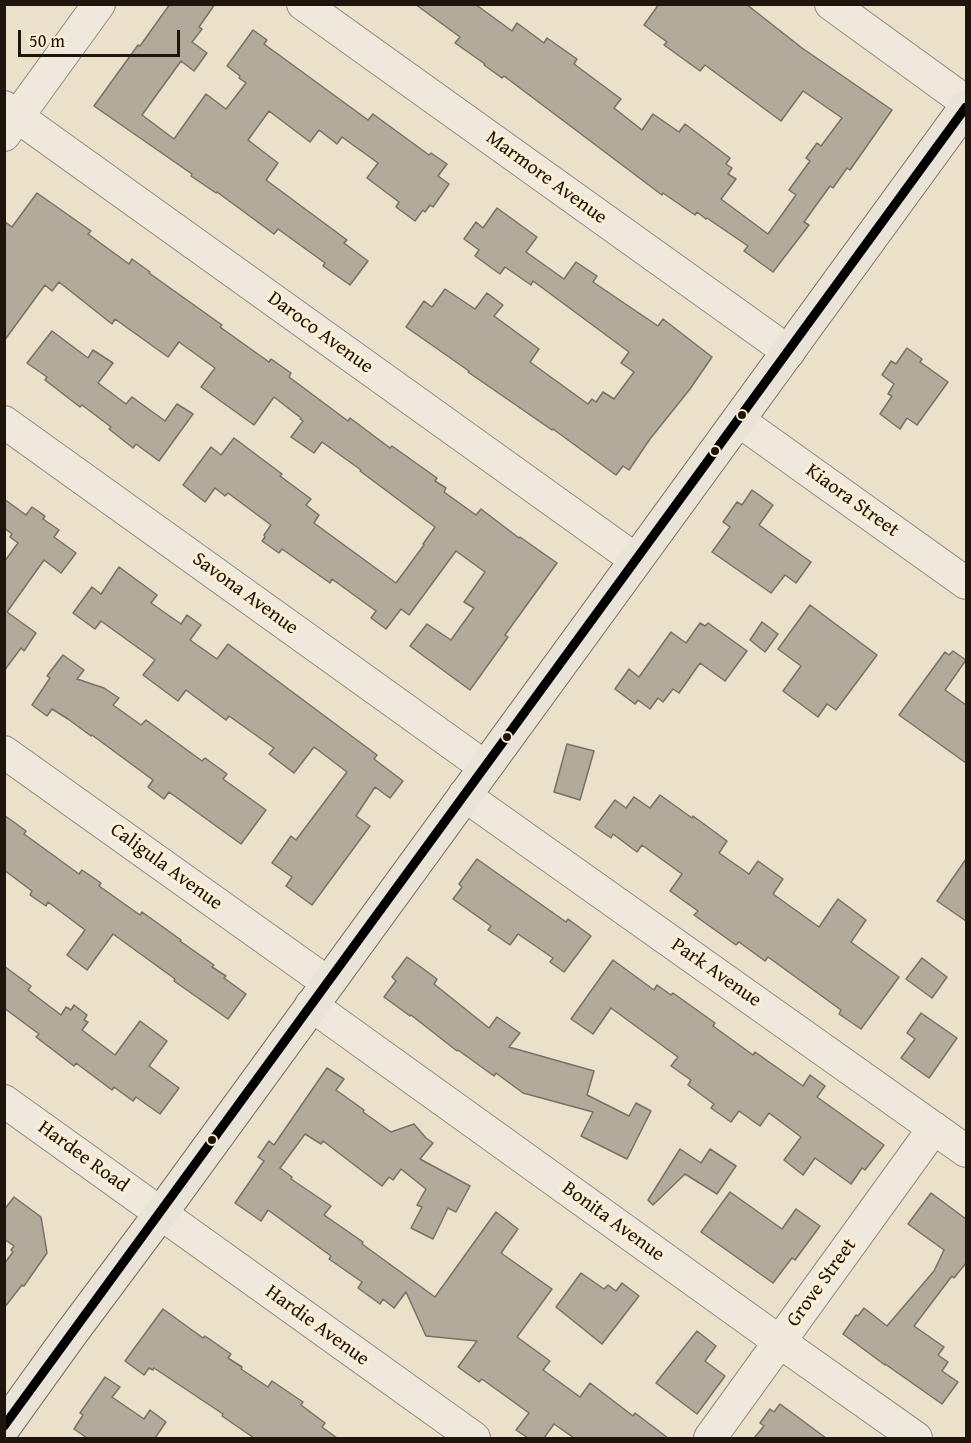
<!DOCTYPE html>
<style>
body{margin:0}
#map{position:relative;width:971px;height:1443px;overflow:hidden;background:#ebe0c9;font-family:"Gentium Book Plus",serif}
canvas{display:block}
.frame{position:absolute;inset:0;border:6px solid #20150d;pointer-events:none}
.scale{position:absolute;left:18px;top:30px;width:162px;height:27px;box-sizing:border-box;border:3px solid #20150d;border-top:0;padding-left:8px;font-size:18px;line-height:21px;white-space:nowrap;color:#20150d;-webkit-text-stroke:4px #fbeed3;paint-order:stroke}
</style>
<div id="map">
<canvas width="971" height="1443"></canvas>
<div class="frame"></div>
<div class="scale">50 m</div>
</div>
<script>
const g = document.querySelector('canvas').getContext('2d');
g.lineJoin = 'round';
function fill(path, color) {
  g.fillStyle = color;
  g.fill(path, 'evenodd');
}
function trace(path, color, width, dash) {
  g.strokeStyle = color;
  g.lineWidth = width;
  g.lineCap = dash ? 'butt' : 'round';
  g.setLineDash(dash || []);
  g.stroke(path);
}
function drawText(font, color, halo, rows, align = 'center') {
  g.font = font + ' "Gentium Book Plus",serif';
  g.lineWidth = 6;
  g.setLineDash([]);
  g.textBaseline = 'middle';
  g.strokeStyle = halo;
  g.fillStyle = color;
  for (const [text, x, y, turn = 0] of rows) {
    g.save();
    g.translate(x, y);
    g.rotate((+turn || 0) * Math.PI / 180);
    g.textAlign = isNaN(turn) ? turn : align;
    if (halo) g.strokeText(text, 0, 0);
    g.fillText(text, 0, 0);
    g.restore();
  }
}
const building = new Path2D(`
 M170,4H215L199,27L202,29L192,42L207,53L194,71L181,61L142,115L174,139L206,94L226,109L246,83L239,78L240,76L227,66L253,30L267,40L264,44L368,120L373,114L429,155L431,153L447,164L438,176L449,184L433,207L430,205L425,212L423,210L415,221L396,207L399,202L367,178L378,163L342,137L337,144L319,130L310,142L269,111L248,140L278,163L266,180L347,240L344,243L368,261L350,285L323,266L325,263L278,229L274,234L217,192L216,193L191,176L192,174L94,106L138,45L140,46Z
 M415,4H475L512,31L517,23L544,43L547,38L577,59L574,64L621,99L614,108L642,130L653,114L679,132L685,124L730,158L726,164L732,168L728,174L736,179L721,199L768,234L796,195L789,190L810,161L806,158L817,143L821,146L842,118L803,91L781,121L705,65L700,71L664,45L667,42L644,25L659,4H746L802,48L892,110L850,170L847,168L833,188L830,186L804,222L809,225L773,272L744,251L748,246L707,218L706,219L697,212L695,215L663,193L662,195L504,76L502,78L484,65L485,64L455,43L460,37Z
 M37,193L91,231L88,234L129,264L132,259L150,272L149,273L222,325L220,327L269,362L271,359L291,373L289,377L348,421L350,418L390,448L392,446L437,478L435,481L446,488L444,492L476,515L481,509L519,538L520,537L557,563L505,635L508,637L470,690L410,646L427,624L451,640L474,608L464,602L485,572L456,551L409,615L401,609L386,629L371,618L376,611L332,579L330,583L282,549L279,553L262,541L265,537L264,535L271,525L228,493L225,496L215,488L205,502L183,485L211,447L221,455L234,438L282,474L280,476L311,499L306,505L319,515L314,523L396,583L424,545L423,544L435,527L360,471L361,470L322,442L314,453L291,437L303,421L300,419L301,418L274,397L254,425L201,387L215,368L179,342L168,357L115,319L112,324L59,282L52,291L45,285L4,341V221L12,227Z
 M497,208L537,237L526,252L564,279L576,262L597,276L593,282L658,326L663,319L712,357L690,389L650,439L629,470L623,466L616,475L553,429L552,430L468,372L469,371L406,327L424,301L432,307L445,289L475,309L487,293L503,305L494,316L539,349L530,362L588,404L592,399L596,402L603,392L614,399L634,372L621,363L629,352L533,281L531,285L505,267L500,274L475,256L479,250L464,239L476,222L483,228Z
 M52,331L88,358L93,350L113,363L98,383L126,404L132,397L165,421L177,404L193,414L159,461L136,444L133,448L109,429L111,427L82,405L80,407L45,380L47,377L27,363Z
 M907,348L922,359L920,362L948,382L917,425L907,418L900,429L880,414L892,396L888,394L894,384L882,375L891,361L896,364Z
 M752,490L773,505L759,525L811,562L796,583L785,575L771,593L712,552L730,527L723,522L737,502L742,505Z
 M4,499L26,515L32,507L45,516L43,519L59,530L54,537L76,553L61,573L44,560L7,612L36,633L24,651L21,648L4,671V562L18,543L10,537L12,534L4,528Z
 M119,567L157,595L151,603L181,624L187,615L201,625L190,640L217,659L228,644L377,755L374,759L403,781L390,798L375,787L356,816L370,826L312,905L286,886L292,877L272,863L291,836L296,840L347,772L314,747L294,773L269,754L274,748L229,716L226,720L186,690L178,701L143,675L155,660L101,621L95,629L73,613L92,587L101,594Z
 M810,605L877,655L836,710L827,704L818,717L783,691L801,666L778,649Z
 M762,622L778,634L765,652L750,640Z
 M700,623L705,626L708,623L747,651L725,681L700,663L679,693L673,689L663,702L658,698L650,709L638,700L635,704L615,689L629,669L639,677L671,632L686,643Z
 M953,651L966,660L945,690L966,705V763L899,715L945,652L949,655Z
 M63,655L84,670L77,679L104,688L119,698L113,705L141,725L146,720L202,761L205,758L227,774L223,779L266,810L241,844L169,792L164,799L148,787L153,780L92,735L91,736L68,719L52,709L47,716L32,705L50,678L47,676Z
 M567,744L594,751L580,800L554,792Z
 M660,795L692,818L693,816L727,841L719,853L749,874L758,861L783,879L773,894L819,927L838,899L866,920L851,942L899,977L861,1029L839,1014L841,1010L768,957L765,961L739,942L736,945L694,915L698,911L670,891L682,874L642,845L637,852L613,834L611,838L595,827L615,800L626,808L634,797L650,808Z
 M4,815L26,831L24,834L79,874L82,870L101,883L99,886L140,915L142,912L181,940L180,941L214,965L212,967L226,976L224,978L246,994L228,1019L174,981L175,979L113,934L87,970L67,955L85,930L48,902L46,906L30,895L32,891L4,870Z
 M477,859L566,922L568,919L591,936L564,972L550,962L553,958L518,934L510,945L488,930L491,926L453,899L462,887L459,884Z
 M966,859V921L937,901Z
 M407,957L437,979L434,984L489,1028L497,1017L520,1033L509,1047L594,1071L587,1095L629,1116L636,1103L651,1111L627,1159L581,1136L593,1112L523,1093L496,1073L494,1076L458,1050L457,1051L411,1015L410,1016L384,997L396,981L392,977Z
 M922,958L947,977L932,998L906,979Z
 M613,960L654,990L657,985L671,995L673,993L715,1023L713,1026L753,1055L755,1052L803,1086L810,1075L825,1086L817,1097L884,1145L865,1170L862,1168L851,1184L815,1158L803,1175L784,1160L801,1137L769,1113L760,1126L739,1111L731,1122L711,1108L714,1104L688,1085L691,1080L671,1066L678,1057L611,1008L593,1034L571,1019Z
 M4,966L31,986L28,990L61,1015L66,1007L71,1010L74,1005L87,1015L84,1020L88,1022L82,1030L115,1055L140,1021L167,1041L149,1066L179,1088L160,1114L136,1097L133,1101L114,1087L112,1090L76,1063L74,1066L36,1037L39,1034L4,1008Z
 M921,1013L957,1038L929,1078L901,1058L915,1039L907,1033Z
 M327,1068L344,1079L336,1090L364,1110L363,1112L391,1132L414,1124L426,1138L433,1143L420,1159L470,1186L456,1212L448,1208L433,1239L411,1228L422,1207L417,1205L426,1189L401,1169L393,1180L389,1177L382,1186L323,1141L321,1144L305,1134L280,1168L292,1177L291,1179L331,1206L324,1215L363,1242L362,1244L435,1297L496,1212L518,1229L501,1253L552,1289L517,1337L550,1361L543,1370L580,1397L590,1383L633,1416L635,1413L668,1438H574L554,1424L544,1438H528L516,1430L529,1413L482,1379L479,1382L458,1367L477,1341L426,1336L406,1292L394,1308L383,1299L380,1304L358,1288L362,1282L329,1259L331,1256L268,1210L261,1221L235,1203L264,1161L258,1157L269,1141L274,1145Z
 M680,1149L701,1163L710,1149L736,1166L717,1194L685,1174L653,1205L648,1200Z
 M730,1192L782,1229L796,1209L820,1226L795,1260L792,1258L773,1283L701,1232Z
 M931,1193L966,1219V1263L954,1278L952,1276L914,1326L944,1347L938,1355L948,1362L942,1371L958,1382L942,1404L885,1364V1365L843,1334L856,1315L858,1316L864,1308L887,1326L934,1271L944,1250L908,1224Z
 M14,1197L41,1217L47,1253L24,1286L22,1285L4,1308V1264L13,1252L11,1250L14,1246L4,1239V1210Z
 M581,1273L604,1289L608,1285L616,1291L622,1283L639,1296L602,1344L556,1307Z
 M163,1309L203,1338L205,1336L231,1354L228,1358L242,1367L241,1369L268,1387L272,1381L303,1402L301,1405L325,1423L322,1427L337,1438H254L222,1416L223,1414L154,1368L153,1370L149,1368L144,1375L125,1361Z
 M697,1331L716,1346L705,1361L725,1376L697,1414L656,1383Z
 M105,1377L120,1387L112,1397L144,1419L150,1410L166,1422L155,1438H87L74,1429L83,1415L80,1413Z
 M780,1404L826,1438H754L764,1426L760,1423L770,1409L774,1412Z`);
fill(building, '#b2aa9b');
trace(building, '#787165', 1.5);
const minor = new Path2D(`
 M303,4L789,352
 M831,4L966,102
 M4,107L636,560
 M4,135L99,4
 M738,420L966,583
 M4,422L485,767
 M4,752L328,983
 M464,795L966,1151
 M311,1005L780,1342L916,1438
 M4,1101L474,1438
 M710,1438L934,1128`);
const major = new Path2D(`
 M4,1427L70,1335L161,1213L966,107`);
trace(minor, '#948c7f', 34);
trace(major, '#787165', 35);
trace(minor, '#eee8dd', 32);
trace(major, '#eae3d7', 33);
trace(new Path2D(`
 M4,1426L966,107`), '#000', 9);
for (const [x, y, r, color] of [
 [742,415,5,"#20150d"],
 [715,451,5,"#20150d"],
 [507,737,5,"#20150d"],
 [212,1140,5,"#20150d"]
]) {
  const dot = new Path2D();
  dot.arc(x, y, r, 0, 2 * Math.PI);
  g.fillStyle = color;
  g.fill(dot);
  trace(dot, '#fbeed3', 2);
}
drawText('20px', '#20150d', '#fbeed3', [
 ["Marmore Avenue",546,178,36],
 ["Daroco Avenue",320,333,36],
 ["Kiaora Street",852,501,36],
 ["Savona Avenue",245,594,36],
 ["Caligula Avenue",166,867,36],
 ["Park Avenue",716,973,35],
 ["Hardee Road",83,1157,36],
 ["Bonita Avenue",613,1222,36],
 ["Grove Street",822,1283,-54],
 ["Hardie Avenue",317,1326,36]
]);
</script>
